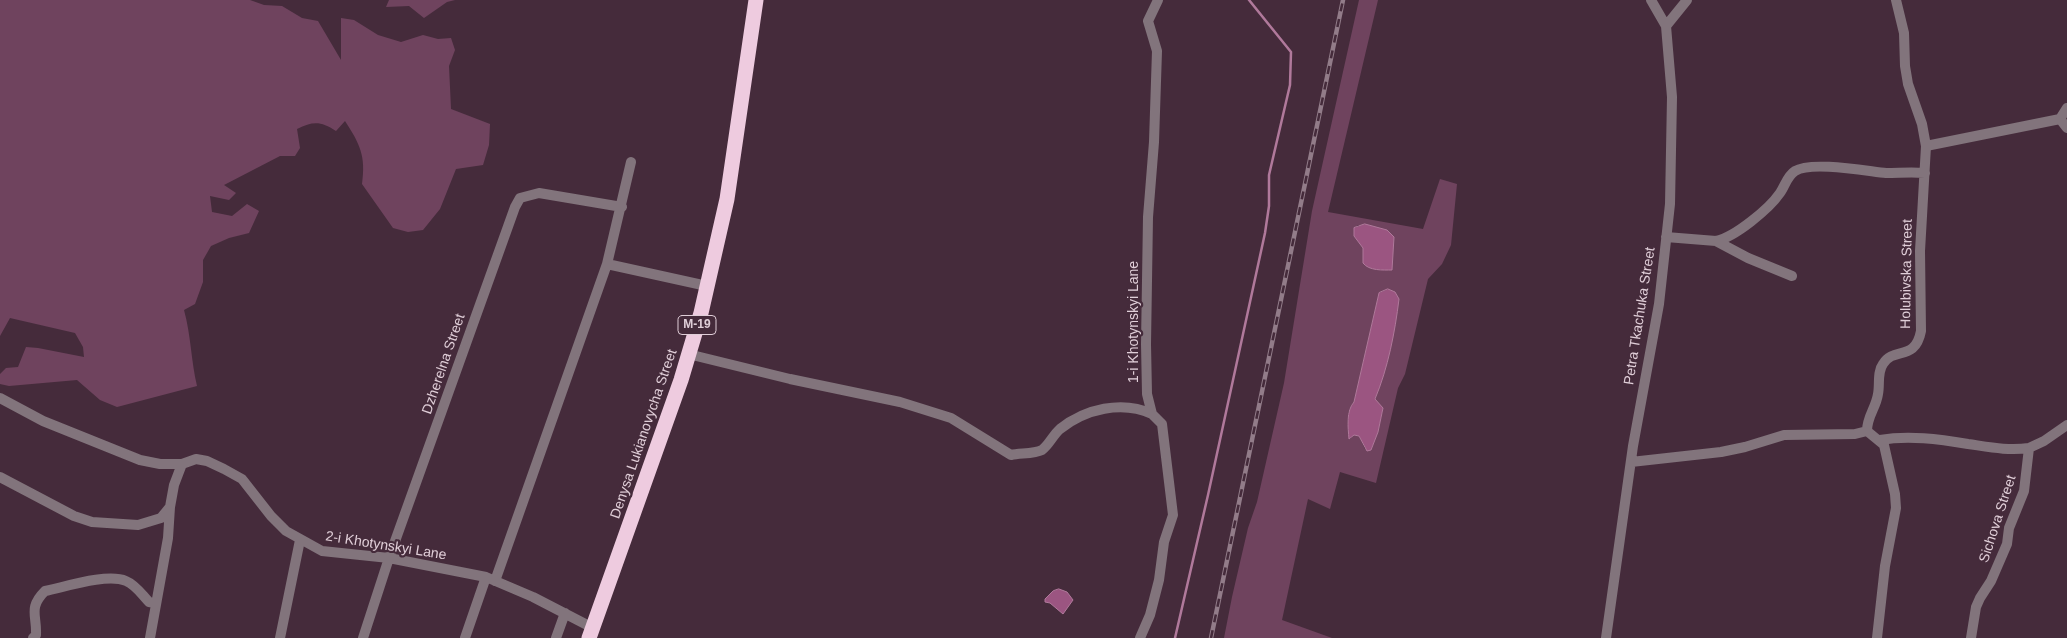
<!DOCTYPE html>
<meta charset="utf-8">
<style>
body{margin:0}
canvas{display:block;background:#452b3b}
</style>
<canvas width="2067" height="638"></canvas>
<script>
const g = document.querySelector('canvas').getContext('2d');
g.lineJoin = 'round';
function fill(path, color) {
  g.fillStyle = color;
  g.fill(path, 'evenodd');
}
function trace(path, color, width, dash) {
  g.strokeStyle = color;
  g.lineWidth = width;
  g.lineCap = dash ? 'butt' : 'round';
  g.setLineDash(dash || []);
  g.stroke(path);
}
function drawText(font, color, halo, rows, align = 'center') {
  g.font = font + ' Helvetica,sans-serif';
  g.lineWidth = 4.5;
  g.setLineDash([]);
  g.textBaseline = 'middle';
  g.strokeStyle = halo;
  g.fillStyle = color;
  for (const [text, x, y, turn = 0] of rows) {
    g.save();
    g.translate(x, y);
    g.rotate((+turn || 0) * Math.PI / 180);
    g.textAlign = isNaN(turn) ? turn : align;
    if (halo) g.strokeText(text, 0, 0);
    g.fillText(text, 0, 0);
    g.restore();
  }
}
fill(new Path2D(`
 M0,0H250L264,5L282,6L302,18L318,21L341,60V18L354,20L378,35L401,42L423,35L438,39L451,38L455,50L449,66L451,109L490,124L489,145L483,165L456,169L440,209L423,230L408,232L393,228L362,184C366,156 360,144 345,121L336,131C321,121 313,121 297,129L300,148L295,156H280L224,185L236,193L229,200L210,196L212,212L232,216L247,204L259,211L249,233L229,238L211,246L203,260V282L195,304L184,310C191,335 191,361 197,386L117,407L100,400L77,380L9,386L0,384V374L6,368L18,367L26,347L38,348L84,357L83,347L75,333L10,318L0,336Z
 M389,0H455L447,2L424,18L409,6L386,7Z
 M1359,0H1378L1328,212L1423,229L1440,179L1457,184L1451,245L1442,264L1428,279L1405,374L1398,388L1376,483L1340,472L1330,509L1308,499L1282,620L1332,638H1224L1232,597L1248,528L1257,502L1284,383L1312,211ZM1358,225L1394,237L1392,270C1382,270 1370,270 1363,263V248L1354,236L1355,228ZM1388,289L1393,331L1390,350L1375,400L1383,409L1378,432L1371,450L1365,449L1359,436L1354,435L1350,439C1348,427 1345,412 1354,402L1379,293Z`), '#6f435e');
const water = new Path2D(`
 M1365,224L1387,230L1394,237L1392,270C1383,270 1369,271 1363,263V248L1354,236V228Z
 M1388,289L1395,292L1399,299C1395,332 1388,368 1375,399L1383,408L1378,432L1371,450L1367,451L1359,436L1354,435L1349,439C1348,427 1346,411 1354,402L1379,293Z
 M1059,589L1067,592L1073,600L1063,614L1050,603L1045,602V599L1053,591Z`);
fill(water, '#9b5581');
trace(water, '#b0799b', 1);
trace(new Path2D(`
 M1175,638L1208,495L1265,233L1269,206V175L1290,85L1291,52L1249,0`), '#b0799b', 2.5);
trace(new Path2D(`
 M1666,26L1687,0
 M2067,108L2060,119L2067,128
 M1926,146L2060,119
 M1666,237L1716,241C1735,237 1769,209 1780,193C1785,186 1787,176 1795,171C1811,161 1866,171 1886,173C1899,173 1912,172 1925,173
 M1716,241L1748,258L1792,276
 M607,264L707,286
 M688,354L790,379L900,402L951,418L1011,455C1020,453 1034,454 1042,450C1049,445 1053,435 1060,429C1085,409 1122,400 1152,414
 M0,398L43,421L140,460L160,464H182L196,459L207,461L224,469L242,479L271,516L286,531L322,551L389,558L486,577L533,597L593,628
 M1880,440C1908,435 1939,439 1968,444C1989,447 2008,451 2029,448
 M1631,462L1721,452L1745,447L1784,435L1855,434L1867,431
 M0,477L74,516L92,522L138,525L161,518L170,507L174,485L182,464
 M495,581L607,264L631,162
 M33,638L36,635C37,615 28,608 45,591C65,587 107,573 126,581C136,585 142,595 149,602L155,603
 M150,638L168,538L170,507
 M280,638L300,540
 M363,638L389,558L515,207L520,198L539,193L622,207
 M465,638L486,577
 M556,638L565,613
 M1140,638L1150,615L1159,580L1164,542L1173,515L1162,424L1152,414L1147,394L1146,344L1148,217L1154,142L1157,51L1148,21L1158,0
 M1606,638L1633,446L1659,304L1670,204L1672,97L1666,26L1651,0
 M1877,638L1885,566L1896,508L1895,494L1884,445L1867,431C1867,416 1876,408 1878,394C1880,385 1877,372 1883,364C1894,346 1915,362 1921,331L1920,251L1926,146L1922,124L1908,84L1905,66L1904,33L1896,0
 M1971,638L1976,607L1980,598L1991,581L2007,544L2009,528L2024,491L2029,448L2044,441L2067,425`), '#82747c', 10);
trace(new Path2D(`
 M589,638L681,380L701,313L727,199L756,0`), '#eecbdf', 15);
const rail = new Path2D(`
 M1211,638L1343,0`);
trace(rail, '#927c89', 4.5);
trace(rail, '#452b3b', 2.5, [8]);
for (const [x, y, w] of [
 [697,325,38]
]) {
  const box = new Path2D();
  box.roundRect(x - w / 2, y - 9.5, w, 19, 4);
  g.fillStyle = '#452b3b';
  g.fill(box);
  trace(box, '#e0ced8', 1);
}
drawText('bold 12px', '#e0ced8', null, [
 ["М-19",697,325]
]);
drawText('14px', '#e0ced8', '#452b3b', [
 ["Holubivska Street",1907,274,-89],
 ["Petra Tkachuka Street",1640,316,-81],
 ["1-i Khotynskyi Lane",1134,322,-90],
 ["Dzherelna Street",444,364,-71],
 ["Denysa Lukianovycha Street",644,434,-71],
 ["Sichova Street",1998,519,-72],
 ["2-i Khotynskyi Lane",386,546,9]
]);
</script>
